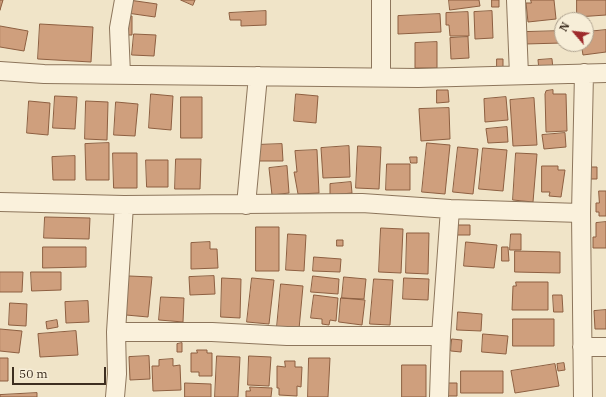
<!DOCTYPE html>
<style>
body{margin:0}
#map{position:relative;width:606px;height:397px;overflow:hidden;background:#f0e4c8;font-family:"IBM Plex Serif",serif}
canvas{display:block}
.north{position:absolute;left:554px;top:12px;width:40px;height:40px;box-sizing:border-box;background:#f7eed8;border:1px solid #ada18e;border-radius:50%;rotate:298deg;font-size:11px;font-weight:700;line-height:16px;text-align:center;color:#3d2e20}
.north::after{content:'';display:block;margin:auto;width:14px;height:18px;background:#9e2a2b;clip-path:polygon(50% 0,100% 100%,50% 72%,0 100%)}
.scale{position:absolute;left:12px;top:367px;width:94px;height:18px;box-sizing:border-box;border:2px solid #3d2e20;border-top:0;padding-left:5px;font-size:12px;line-height:14px;white-space:nowrap;color:#3d2e20;-webkit-text-stroke:3px #f7eed8;paint-order:stroke}
</style>
<div id="map">
<canvas width="606" height="397"></canvas>
<div class="north">N</div>
<div class="scale">50 m</div>
</div>
<script>
const g = document.querySelector('canvas').getContext('2d');
g.lineJoin = 'round';
function fill(path, color) {
  g.fillStyle = color;
  g.fill(path, 'evenodd');
}
function trace(path, color, width, dash) {
  g.strokeStyle = color;
  g.lineWidth = width;
  g.lineCap = dash ? 'butt' : 'round';
  g.setLineDash(dash || []);
  g.stroke(path);
}
const building = new Path2D(`
 M0,0H3L0,10Z
 M129,0L157,4L155,17L127,13Z
 M181,0H195L193,5Z
 M449,0H479L480,6L450,10Z
 M492,0H499V7H492Z
 M531,0H554L556,19L528,22L526,3H531Z
 M577,0H606V15L577,17Z
 M266,11V25L241,26V20H230L229,13Z
 M492,11L493,38L475,39L474,12Z
 M468,12L469,36H450L449,25H446V13Z
 M440,14L441,32L398,34V16Z
 M122,16H132V35H122Z
 M40,24L93,27L91,62L38,59Z
 M0,26L28,31L24,51L0,47Z
 M606,30V52L583,55L582,49L577,50L576,44H586V32Z
 M562,31V43L525,44V32Z
 M134,34L156,35L154,56L132,55Z
 M468,37L469,58L451,59L450,38Z
 M437,42V68H415V43Z
 M497,59H503V68H497Z
 M552,59L553,69L539,70L538,60Z
 M437,90H448L449,102L437,103Z
 M553,90V94H566L567,131L546,132L545,94L546,91Z
 M151,94L173,96L171,130L149,128Z
 M296,94L318,96L316,123L294,121Z
 M55,96L77,97L75,129L53,128Z
 M181,97H202V138H181Z
 M506,97L508,120L485,122L484,99Z
 M534,98L537,145L513,146L510,100Z
 M29,101L50,103L48,135L27,133Z
 M86,101L108,102L107,140L85,139Z
 M116,102L138,104L135,136L114,135Z
 M449,108L450,139L421,141L419,109Z
 M507,127L508,142L488,143L486,129Z
 M565,133L566,147L544,149L542,135Z
 M109,143V180H86L85,144Z
 M427,143L450,145L445,194L422,192Z
 M282,144L283,161H256L255,145Z
 M349,146L350,177L323,178L321,148Z
 M358,146L381,147L379,189L356,188Z
 M458,147L478,149L473,194L453,192Z
 M483,148L507,150L503,191L479,189Z
 M317,150L319,193L298,194L294,172H297L295,151Z
 M113,153H137V188H114Z
 M516,153L537,154L533,202L513,200Z
 M75,156V180H53L52,157Z
 M410,157H417V163H411Z
 M176,159H201L200,189H175Z
 M146,160H168V187H147Z
 M387,164H410V190H386Z
 M287,166L289,193L272,195L269,168Z
 M542,166H558V170H565L561,197L549,196L550,192H542Z
 M587,167H597V179H587Z
 M351,182L352,193L330,195V184Z
 M599,191H606V216H599V212H596V203H599Z
 M45,217L90,218L89,239L44,238Z
 M606,222V248H593V237H596V223Z
 M457,225H470V235H457Z
 M256,227H279V271H256Z
 M381,228L403,229L401,273L379,272Z
 M407,233H429L428,274L406,273Z
 M288,234L306,235L304,271L286,270Z
 M511,234H521V250H510Z
 M337,240H343V246H337Z
 M210,242V249H217L218,268L191,269V243Z
 M466,242L497,245L494,268L464,266Z
 M43,247H86V267L43,268Z
 M502,247H508L509,261H502Z
 M515,251L560,252V273L515,272Z
 M314,257L341,259L340,272L313,271Z
 M0,272H23L22,292H0Z
 M31,272H61V290L32,291Z
 M129,276L152,277L148,317L126,315Z
 M214,276L215,294L190,295L189,277Z
 M313,276L339,279L338,294L311,292Z
 M344,277L366,279L364,299L342,298Z
 M222,278L241,279L240,318L221,317Z
 M252,278L274,280L269,324L247,322Z
 M404,278L429,279L428,300L403,299Z
 M374,279L393,280L390,325L370,324Z
 M516,282H548V310H512L513,286H516Z
 M281,284L303,286L299,329L277,327Z
 M314,295L338,298L336,321L330,320L329,325L322,324V319L311,318Z
 M553,295H562L563,312H554Z
 M161,297L184,298L183,322L159,320Z
 M341,298L365,300L362,325L339,322Z
 M88,301L89,322L66,323L65,302Z
 M10,303L27,304L26,326L9,325Z
 M606,310V329H595L594,311Z
 M458,312L482,314L481,331L457,330Z
 M513,319H554V346H513Z
 M57,320L58,327L47,329L46,322Z
 M0,329L22,331L19,353L0,351Z
 M76,331L78,355L40,357L38,334Z
 M483,334L508,336L506,354L482,352Z
 M452,339L462,340L461,352L451,351Z
 M182,343V352H177V344Z
 M197,350H207V353H212V376H199V372H191V353H197Z
 M149,356L150,379L130,380L129,357Z
 M217,356L240,357L238,397H215Z
 M249,356L271,357L269,386L248,385Z
 M0,358H8V381H0Z
 M309,358H330L328,397H308Z
 M173,359V366L180,365L181,390L153,391L152,366H159V360Z
 M285,361H295V367H302L301,387L297,386V396L279,395V388H277V366L285,367Z
 M564,363L565,370L558,371L557,364Z
 M555,364L559,386L515,393L511,371Z
 M402,365H426V397H402Z
 M461,371H503V393H461Z
 M185,383L211,384V397H185Z
 M444,383H457V396H444Z
 M250,387L272,388L271,397H246V391H250Z
 M37,393V397H0V395Z`);
fill(building, '#cf9f7d');
trace(building, '#8d5f41', 1);
const minor = new Path2D(`
 M516,0L519,75
 M0,71L44,74L418,78L606,73
 M121,74L119,28L124,0
 M381,77V0
 M0,202L124,205L362,203L450,209L581,213
 M246,205L258,76
 M116,332H212L287,336H441
 M582,347H606
 M115,397L117,374L116,332L124,205
 M439,397L441,336L450,209
 M583,397L581,213L584,73`);
trace(minor, '#8d765c', 20);
trace(minor, '#faf1dc', 18);
</script>
